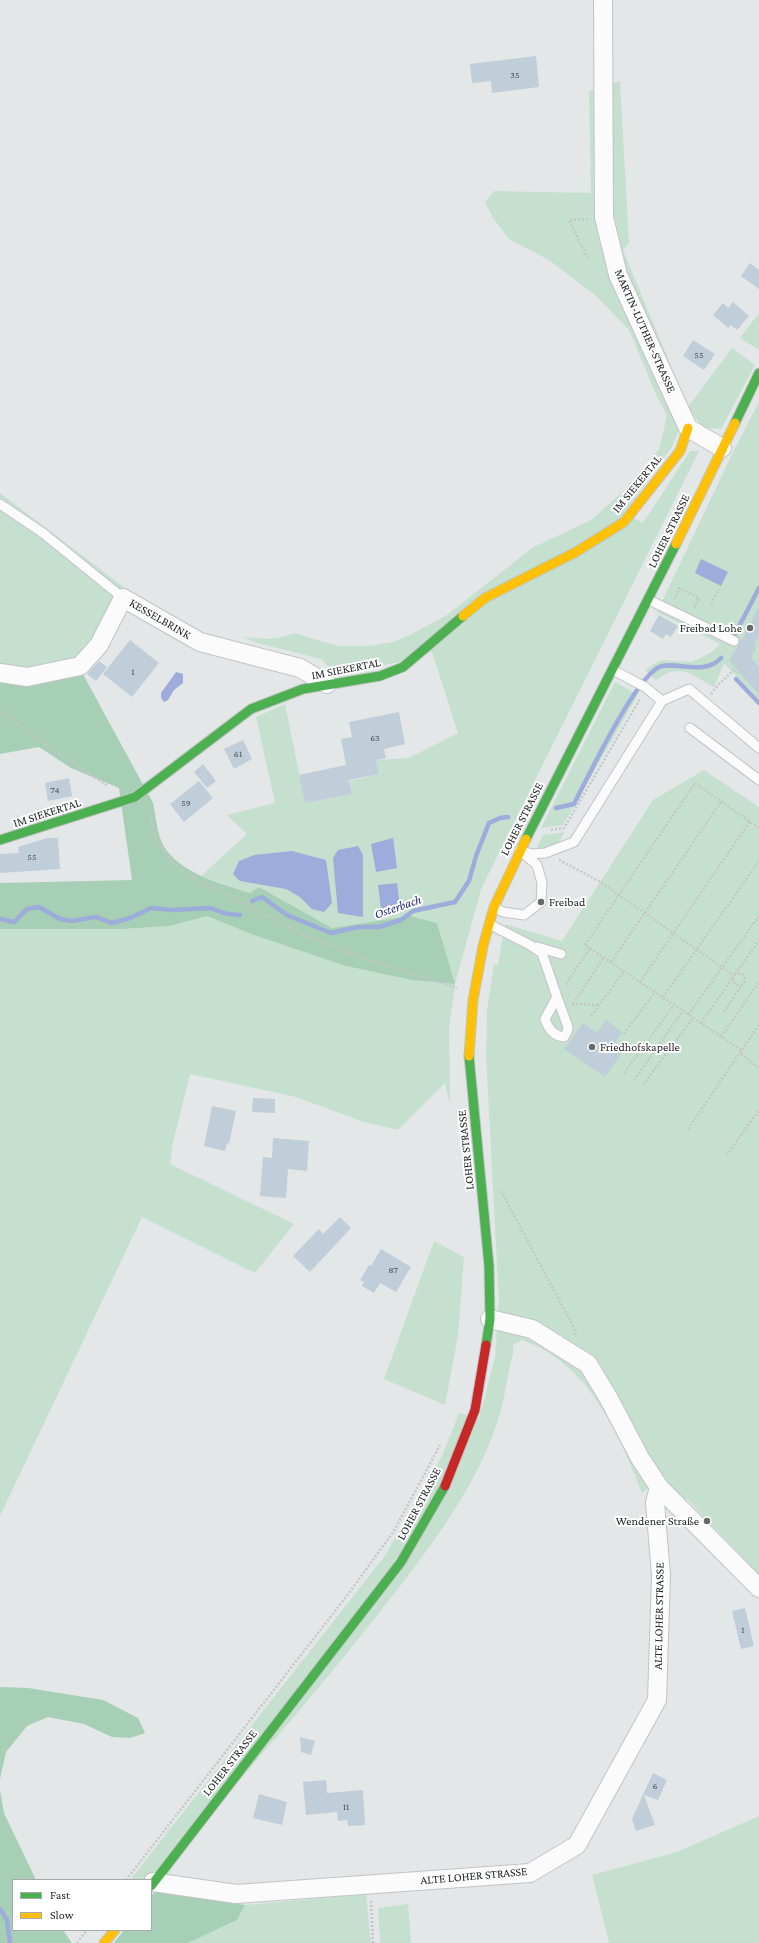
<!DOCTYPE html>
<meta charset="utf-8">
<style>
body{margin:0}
#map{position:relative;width:759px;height:1943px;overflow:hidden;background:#e3e7e8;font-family:"Crimson Pro",serif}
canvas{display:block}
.legend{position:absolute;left:12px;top:1879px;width:140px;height:52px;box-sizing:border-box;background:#fff;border:1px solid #a7a8a9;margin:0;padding:5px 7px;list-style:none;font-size:12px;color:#242627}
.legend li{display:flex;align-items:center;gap:8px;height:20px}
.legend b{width:20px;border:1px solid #a7a8a9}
</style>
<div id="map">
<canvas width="759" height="1943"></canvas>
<ul class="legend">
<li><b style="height:5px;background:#4caf50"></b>Fast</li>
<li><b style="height:5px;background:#ffc107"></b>Slow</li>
</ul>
</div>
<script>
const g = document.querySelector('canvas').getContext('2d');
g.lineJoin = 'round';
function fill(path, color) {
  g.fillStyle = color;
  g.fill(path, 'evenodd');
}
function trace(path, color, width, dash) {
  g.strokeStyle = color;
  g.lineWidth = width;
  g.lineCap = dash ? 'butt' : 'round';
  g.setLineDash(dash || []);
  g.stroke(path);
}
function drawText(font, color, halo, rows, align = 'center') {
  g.font = font + ' "Crimson Pro",serif';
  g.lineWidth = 4;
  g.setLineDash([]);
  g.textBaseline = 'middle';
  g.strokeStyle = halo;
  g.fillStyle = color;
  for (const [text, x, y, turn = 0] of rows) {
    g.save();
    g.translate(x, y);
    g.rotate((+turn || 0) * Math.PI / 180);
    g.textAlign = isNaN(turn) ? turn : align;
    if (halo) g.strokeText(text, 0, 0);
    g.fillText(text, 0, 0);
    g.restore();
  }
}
fill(new Path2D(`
 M620,81L629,243L623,250L688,407L732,348L755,365L721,429L703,428L688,408L672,447L624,513L643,523L690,451H699L481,889L455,984L449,1029L450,1105L445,1083L398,1130L361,1121L296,1097L190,1074L173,1142L170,1164L294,1224L255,1273L142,1217L0,1516V929H123L170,926L207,916L251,934L347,966L414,980L455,984L368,924L332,928L259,887L250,893L201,876L247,834L227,815L275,803L256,717L285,704L305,803L352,794L350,781L379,774L376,760L409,758L458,733L432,652L400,662L336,674L321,659L257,643L243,637L268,639L283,637L294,633L338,646H370L393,642L410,635L447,615L532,548L591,520L625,490L659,449L667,416L657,397L629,330L595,295L549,260L510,240L493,218L485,202L494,191L591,193L589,91Z
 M759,313V350L740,338Z
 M759,402V699L724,663L714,687C691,675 681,662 656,680L645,670L661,660L692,662L712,652L720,644L657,612L734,450Z
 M0,493L125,588L96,644L78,665L26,672L0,667Z
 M615,682L638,695L563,825L541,828Z
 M704,770L759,807V1574L687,1499L682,1504L660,1479L642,1493C618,1432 589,1364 522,1340L513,1345V1354C507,1376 505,1399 498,1420C475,1493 418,1564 371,1623C301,1712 226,1795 151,1880H130L384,1557L442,1456L459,1413L479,1419L495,1357L499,1303L486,1056L487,1010L494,965L498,964L505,924L562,941L653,800Z
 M565,832L558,844L539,851L537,848L543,835Z
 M434,1241L464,1257L458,1336L445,1405L384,1379Z
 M759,1816V1943H609L592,1875L677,1852Z
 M366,1894L371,1943H188L237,1920L245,1905Z
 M408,1904L411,1943H380L378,1908Z`), '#c6e0cf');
fill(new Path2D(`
 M78,665L153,803C156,817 157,833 163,845C180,874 220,883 250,893L259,887L332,928L410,916L437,923L455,984L412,980L346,966L251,934L207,916L170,926L123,929H0V883L132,880L119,788L71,768L39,747L0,754V667L26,672Z
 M0,1687L28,1688L103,1700L138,1718L145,1733L130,1738L112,1737L84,1724L48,1717L27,1726L6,1752L0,1779Z
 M0,1790L4,1813L36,1880H13V1930H63L72,1943H0Z
 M157,1889L245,1905L237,1920L188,1943H114L124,1930H151V1896Z`), '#a7cfb5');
fill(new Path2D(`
 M701,559L728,572L721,586L695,573Z
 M176,672L183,674V683L174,690L168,700L164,702L161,698V693Z
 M393,838L397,868L376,872L371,844Z
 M358,846L363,855V917L338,913L333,858L338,850Z
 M292,851L326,860L332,903L324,912L312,909L300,897L286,889L240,881L233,874L239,861L254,855Z
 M397,883L400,907L381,909L378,885Z`), '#9dacda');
trace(new Path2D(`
 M734,636L759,588
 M736,679L759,703
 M556,808L574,804C589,775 634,680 659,667C674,660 704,677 721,658
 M252,901L262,897L287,915L331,933L358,927H379L401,920L413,911L455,902L469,881L476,856L489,823L500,818L508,817
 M0,919L14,922L27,909L39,907L60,919L72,921L96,917L112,923L130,918L151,908L173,910L210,908L227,914L240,915
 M0,1909L7,1920L10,1943`), '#9dacda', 4.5);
fill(new Path2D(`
 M536,56L539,87L492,93L491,81L472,83L470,64Z
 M750,263L759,270V289L741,276Z
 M733,302L749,316L737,330L731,325L728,328L713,315L723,303L728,308Z
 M693,340L715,354L704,370L683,356Z
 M759,607V636L754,646L756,647L751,658L759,667V694L729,661L739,644L740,639L742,640Z
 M659,615L678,626L671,637L666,634L663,639L650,631Z
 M130,640L159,663L132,697L103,674Z
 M99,661L107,667L96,681L87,674Z
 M399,712L405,744L384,749L386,758L376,760L379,774L349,780L352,794L305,803L299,775L346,765L341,739L352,737L349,722Z
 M243,740L252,759L234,769L224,749Z
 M203,764L216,781L207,788L194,772Z
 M69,778L72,796L48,801L45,783Z
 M199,781L213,798L184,822L170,804Z
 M47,838H58L60,869L0,873V854L19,853L18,847Z
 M606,1020L622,1032L614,1044L623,1051L605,1077L564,1049L583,1023L597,1033Z
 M253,1098L275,1099V1113L252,1112Z
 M212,1106L236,1111L229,1144L227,1143L225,1151L204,1146Z
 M273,1138L309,1141L307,1171L288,1169L286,1198L260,1196L263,1157L272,1158Z
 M340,1217L351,1228L310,1272L293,1256L319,1229L323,1234Z
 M381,1249L411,1267L396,1292L380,1283L374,1293L362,1286L364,1282L360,1280L369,1265L371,1266Z
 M745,1608L754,1646L741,1649L732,1611Z
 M300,1737L315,1741L311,1755L301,1752Z
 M653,1773L667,1780L658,1800L644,1795L655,1825L636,1831L632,1819Z
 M326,1780L327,1793L363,1790L365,1825L348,1826L347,1820L338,1821L337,1812L306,1815L303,1782Z
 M259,1794L287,1802L282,1825L253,1818Z`), '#bfced8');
const lane = new Path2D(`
 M0,504L43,533L123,598
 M649,600L734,641
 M662,701L689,689L759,748
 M690,728L759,780
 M520,850L531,854L545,853L574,842L662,701L645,687L613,670
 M494,907L503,912L524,915L541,902L542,883L537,865L523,853
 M489,924L530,945L542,953L557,997L545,1019C548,1028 554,1036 564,1037L567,1032L568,1027L557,997
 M537,947L561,954`);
const street = new Path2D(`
 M603,0L604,217L618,275L688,428L722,448
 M0,673L27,677L80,666L99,645L123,598L200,642L300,668L327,684
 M490,1319L532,1329L588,1364L609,1399L640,1458L659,1487L759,1588
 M153,1882L236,1894L530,1873L577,1845L657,1700L661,1575L655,1503L659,1487`);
const fast = new Path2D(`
 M735,423L759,373
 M526,839L676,544
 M0,840L135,797L251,709L303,689L380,676L403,667L463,616
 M469,1056L489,1266L490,1319L486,1345
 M151,1886L401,1562L445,1486`);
const slow = new Path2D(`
 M676,544L735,423
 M463,616L485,598L576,552L624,522L680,451L688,428
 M469,1056L473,1000L483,946L494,907L526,839
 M104,1943L115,1930`);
const jam = new Path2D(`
 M445,1486L475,1410L486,1345`);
trace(lane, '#c1c4c5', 11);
trace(street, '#c1c4c5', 20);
trace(fast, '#c1c4c5', 11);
trace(slow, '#c1c4c5', 11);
trace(jam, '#c1c4c5', 11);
trace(new Path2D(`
 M588,219L569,220L588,259
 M674,600L679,588L699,598L694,609
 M711,604L719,589
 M711,694L718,685L736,668
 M0,711L43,743L108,786
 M149,809L155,837L172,863L196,879L311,938L368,960L458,988
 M551,830L564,828L640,699
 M559,860L599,881L733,975
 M611,962L721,802
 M733 979a6 6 0 1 1 12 0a6 6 0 1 1-12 0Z
 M735,974L759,940
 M640,982L750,821
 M566,984L590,948
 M663,997L759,861
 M572,1004L599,1005
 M573,1004L604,957
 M724,1012L742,985
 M688,1015L759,916
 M591,1016L624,971
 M701,1023L732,979
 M624,1034L655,992
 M721,1037L759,982
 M741,1050L585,945L695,783L759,828
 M741,1054L759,1068
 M624,1073L674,1005
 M634,1080L683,1011
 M643,1085L693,1018
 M688,1129L759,1025
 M727,1155L759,1110
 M501,1191L573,1326L577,1337
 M126,1880L346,1597L394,1531L440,1445
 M371,1901L373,1943
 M77,1943L87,1930`), '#c5c6c7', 2.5, [2, 2]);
trace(lane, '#fbfbfc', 9);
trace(street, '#fbfbfc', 18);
trace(fast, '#4caf50', 9);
trace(slow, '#ffc107', 9);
trace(jam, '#c62828', 9);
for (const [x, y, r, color] of [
 [750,628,4,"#676a6b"],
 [541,902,4,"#676a6b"],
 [592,1047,4,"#676a6b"],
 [707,1521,4,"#676a6b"]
]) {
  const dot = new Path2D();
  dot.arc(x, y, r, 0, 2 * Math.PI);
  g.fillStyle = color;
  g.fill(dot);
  trace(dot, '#fff', 1.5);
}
drawText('10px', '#4b5053', null, [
 ["35",515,75],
 ["55",699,355],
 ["1",133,672],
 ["63",375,738],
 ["61",238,754],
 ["74",55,790],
 ["59",186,803],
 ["55",32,857],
 ["87",393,1270],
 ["1",743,1630],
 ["6",655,1786],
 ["11",346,1807]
]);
drawText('12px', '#242627', '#fff', [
 ["MARTIN-LUTHER-STRASSE",645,331,66],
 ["IM SIEKERTAL",637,484,-51],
 ["LOHER STRASSE",669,531,-64],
 ["KESSELBRINK",160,619,30],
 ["IM SIEKERTAL",346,669,-11],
 ["IM SIEKERTAL",47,813,-18],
 ["LOHER STRASSE",522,819,-63],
 ["LOHER STRASSE",466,1150,-96],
 ["LOHER STRASSE",419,1504,-62],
 ["ALTE LOHER STRASSE",659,1616,-89],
 ["LOHER STRASSE",230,1763,-52],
 ["ALTE LOHER STRASSE",474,1876,-5]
]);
drawText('12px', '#242627', '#fff', [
 ["Freibad Lohe",742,628],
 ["Freibad",549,902,"left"],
 ["Friedhofskapelle",600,1047,"left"],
 ["Wendener Straße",699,1521]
], 'right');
drawText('italic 13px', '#222f7b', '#fff', [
 ["Osterbach",398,907,-19]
]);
</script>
